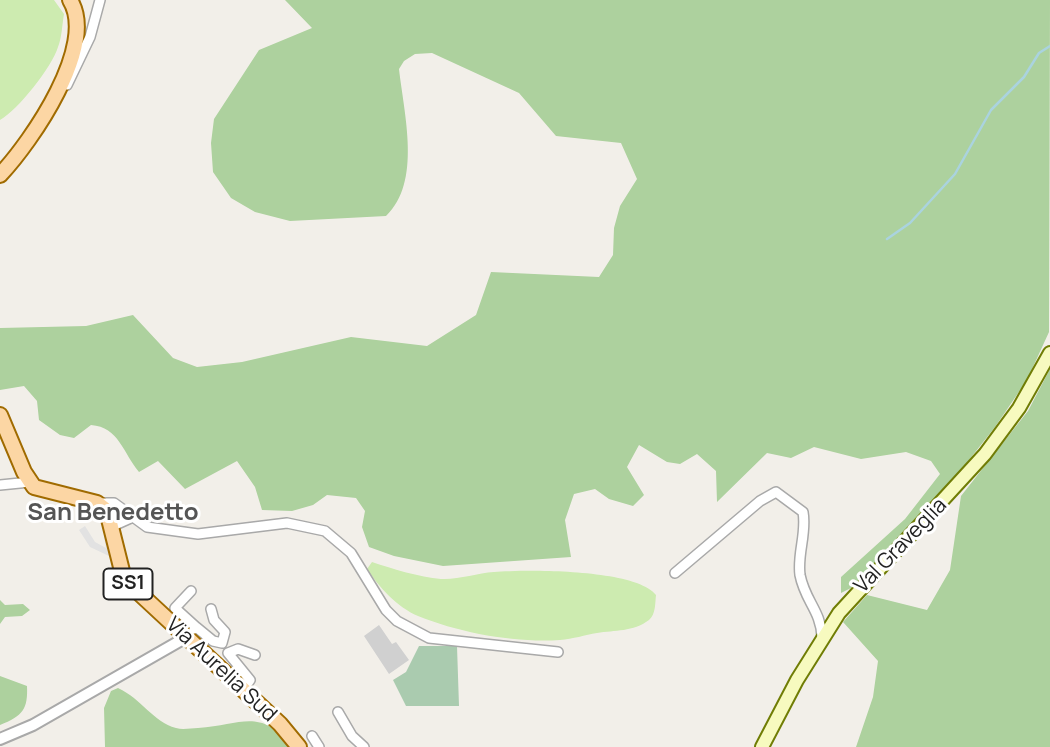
<!DOCTYPE html>
<style>
body{margin:0}
canvas{display:block;background:#f2efe9}
</style>
<canvas width="1050" height="747"></canvas>
<script>
const g = document.querySelector('canvas').getContext('2d');
g.lineJoin = 'round';
function fill(path, color) {
  g.fillStyle = color;
  g.fill(path, 'evenodd');
}
function trace(path, color, width, dash) {
  g.strokeStyle = color;
  g.lineWidth = width;
  g.lineCap = dash ? 'butt' : 'round';
  g.setLineDash(dash || []);
  g.stroke(path);
}
function drawText(font, color, halo, rows, align = 'center') {
  g.font = font + ' Manrope,sans-serif';
  g.lineWidth = 6;
  g.setLineDash([]);
  g.textBaseline = 'middle';
  g.strokeStyle = halo;
  g.fillStyle = color;
  for (const [text, x, y, turn = 0] of rows) {
    g.save();
    g.translate(x, y);
    g.rotate((+turn || 0) * Math.PI / 180);
    g.textAlign = isNaN(turn) ? turn : align;
    if (halo) g.strokeText(text, 0, 0);
    g.fillText(text, 0, 0);
    g.restore();
  }
}
fill(new Path2D(`
 M379,625L392,644L396,642L409,660L389,674L364,636Z`), '#d0d0d0');
fill(new Path2D(`
 M0,0H54L64,14C62,25 62,37 58,47C52,67 18,110 0,120Z
 M372,562C393,569 419,577 441,579C458,580 477,573 494,572C527,569 637,569 656,595C655,603 656,614 649,620C633,632 615,630 597,633C585,635 573,639 560,640C515,643 460,633 418,616C397,607 379,587 367,569Z`), '#cdebb0');
fill(new Path2D(`
 M285,0H1050L1049,332L1027,380L995,427L950,484L851,588L841,593V577L905,519L940,474L931,461L906,452L861,459L814,447L791,458L767,453L717,502L716,471L697,454L680,464L667,462L639,445L627,467L644,495L633,506L609,499L595,489L574,494L565,520L571,557L443,566L394,556L369,547L362,527L365,511L356,498L327,495L313,505L292,511L262,510L255,487L237,461L185,489L158,461L139,472C123,453 119,427 91,425L74,438L60,435L39,420L37,401L24,386L0,390V328L86,326L133,315L173,358L197,367L242,362L351,337L427,346L476,315L491,272L599,277L613,255L614,228L620,206L637,179L621,143L556,136L519,93L432,53L415,54L404,61L399,69C404,114 422,182 386,216L290,221L255,212L231,198L213,172L211,143L214,119L259,50L312,28Z
 M1050,369V747H856L873,697L878,661L843,622L867,595L927,610L950,570L961,496L1028,411Z
 M0,600L5,605L23,604L30,610L22,616L5,617L0,624Z
 M0,676L27,686C28,709 23,716 0,725Z
 M118,688C142,699 153,722 176,728C183,730 191,728 198,728C243,725 260,707 292,747H105L104,708L111,691Z`), '#add19e');
fill(new Path2D(`
 M419,646H457L459,706H406L393,680L406,672Z`), '#aacbaf');
fill(new Path2D(`
 M85,526L95,542L106,548L104,537H111L109,556L90,547L79,530Z`), '#e2e2e2');
trace(new Path2D(`
 M887,239L910,223L955,174L991,110L1024,77L1039,53L1050,46`), '#aad3df', 2.5);
const minor = new Path2D(`
 M67,85L90,37L100,0
 M0,485L30,482
 M97,503H114L147,527L198,534L287,523L325,531L351,553L386,610L397,621L429,638L558,652
 M113,526L133,517
 M675,573L760,501L776,492L803,512C807,533 797,554 800,575C805,601 821,611 822,637
 M191,591L175,608L196,627L194,629
 M196,627L213,641L222,643L225,632L214,620L211,609
 M242,691L250,680L228,653L238,649L255,655
 M338,712L352,736L364,747
 M312,736L319,747`);
const tertiary = new Path2D(`
 M0,739L33,725L185,638`);
const secondary = new Path2D(`
 M762,747L797,680L839,613L985,454L1019,408L1050,353`);
const primary = new Path2D(`
 M0,175C32,141 98,45 70,0
 M0,415L24,472L34,487L97,503L107,511L124,579L280,724L299,747`);
trace(minor, '#a9a9a9', 12);
trace(tertiary, '#a9a9a9', 14);
trace(secondary, '#707d05', 16);
trace(primary, '#a06b00', 18);
trace(minor, '#fff', 9);
trace(tertiary, '#fff', 10);
trace(secondary, '#f7fabf', 12);
trace(primary, '#fcd6a4', 14);
for (const [x, y, w] of [
 [128,584,49]
]) {
  const box = new Path2D();
  box.roundRect(x - w / 2, y - 15.5, w, 31, 5);
  g.fillStyle = '#fff';
  g.fill(box);
  trace(box, '#222', 2);
}
drawText('bold 19px', '#222', null, [
 ["SS1",128,584]
]);
drawText('21px', '#222', '#fff', [
 ["Val Graveglia",901,546,-46],
 ["Via Aurelia Sud",221,670,43]
]);
drawText('bold 24px', '#555', '#fff', [
 ["San Benedetto",113,513]
]);
</script>
